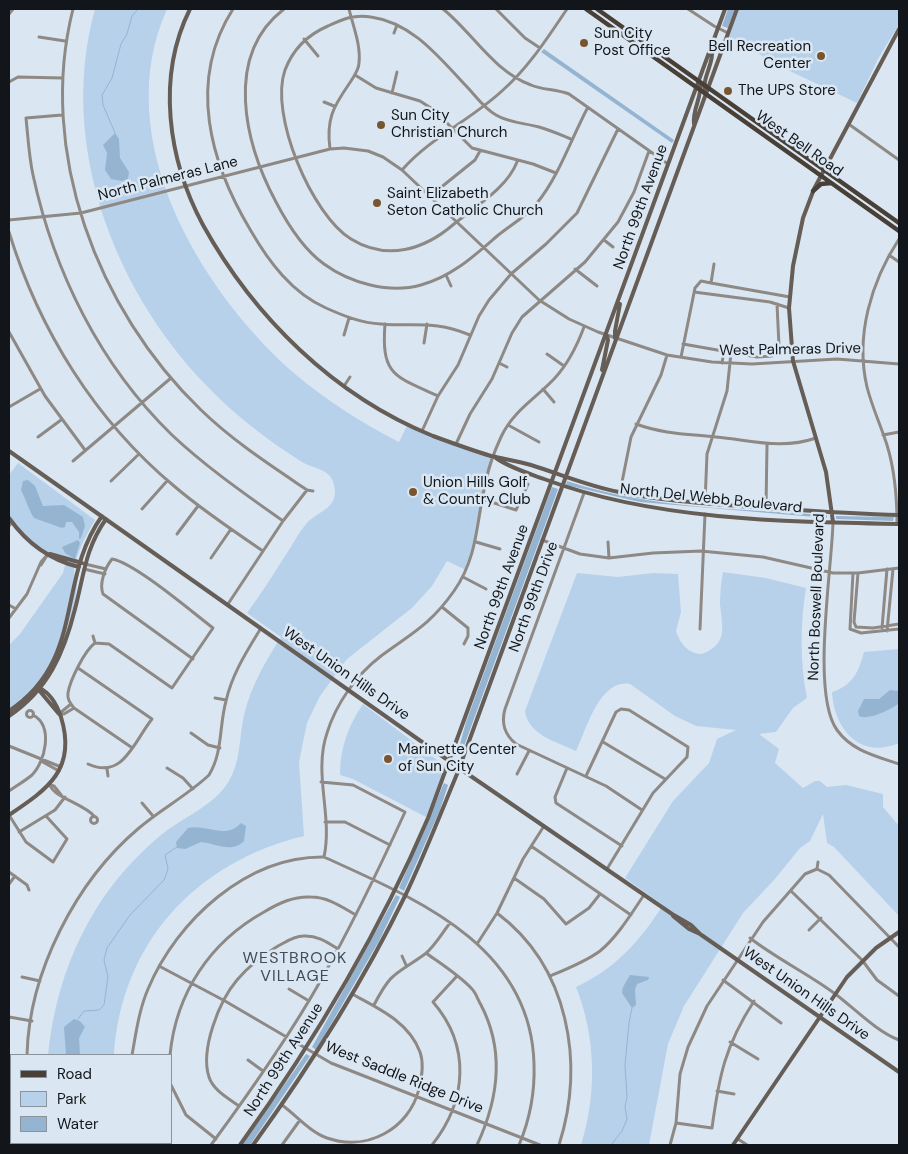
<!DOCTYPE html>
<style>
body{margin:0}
#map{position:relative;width:908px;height:1154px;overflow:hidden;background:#dae7f3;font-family:"DM Sans",sans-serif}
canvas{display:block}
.frame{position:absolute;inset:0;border:10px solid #12161a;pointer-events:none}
.legend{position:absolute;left:10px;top:1054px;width:162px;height:90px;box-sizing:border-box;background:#dae7f3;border:1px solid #8a939c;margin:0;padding:6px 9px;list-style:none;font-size:15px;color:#12161a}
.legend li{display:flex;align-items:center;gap:10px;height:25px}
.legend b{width:25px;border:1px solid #8a939c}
</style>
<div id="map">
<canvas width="908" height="1154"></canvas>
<div class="frame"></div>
<ul class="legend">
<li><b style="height:6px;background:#483f37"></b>Road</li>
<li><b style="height:14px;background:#b7d1ea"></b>Park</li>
<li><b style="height:14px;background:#95b4d2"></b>Water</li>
</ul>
</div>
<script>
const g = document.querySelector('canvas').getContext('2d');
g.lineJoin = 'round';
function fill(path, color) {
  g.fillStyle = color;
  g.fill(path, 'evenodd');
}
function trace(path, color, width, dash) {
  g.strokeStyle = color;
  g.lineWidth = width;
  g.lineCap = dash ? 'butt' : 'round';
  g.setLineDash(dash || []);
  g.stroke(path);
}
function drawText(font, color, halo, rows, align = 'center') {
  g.font = font + ' "DM Sans",sans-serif';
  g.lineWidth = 5;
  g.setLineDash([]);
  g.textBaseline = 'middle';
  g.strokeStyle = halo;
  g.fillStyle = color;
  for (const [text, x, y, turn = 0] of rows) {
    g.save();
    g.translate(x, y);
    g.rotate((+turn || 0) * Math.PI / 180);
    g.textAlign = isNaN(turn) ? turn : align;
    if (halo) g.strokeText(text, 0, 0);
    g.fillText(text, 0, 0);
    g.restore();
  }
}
fill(new Path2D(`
 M95,9H167C109,138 199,290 295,374C327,401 362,423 399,442L408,424L430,434L494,457C483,495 480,533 466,570L447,561L432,586L412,608L347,659L320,696L307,723L299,762L304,836C196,862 121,943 114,1055H48C57,968 93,891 161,835C183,817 214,806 229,781C241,760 239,738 244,715C251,686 265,662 281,637L247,613C260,595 272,577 283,559C291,548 297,535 306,524C315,513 334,510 335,493C335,487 333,479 329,475C322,468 310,467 302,462C267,440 233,414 205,384C112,287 58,141 95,9Z
 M739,9H899V24L878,59L857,103L771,62L742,42L729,37Z
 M18,463L95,520C87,534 76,553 74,570C74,575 77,580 77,585C74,619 61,662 39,689C31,698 19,706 9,712V645L20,634L63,573L65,565L36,548L25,540L9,520V475Z
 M723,572L766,578L806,588C800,624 800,663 807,698L793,708L776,732L759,734L779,749L775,763L803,788L815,781H820L827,787L846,785L883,794V807L899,826V916L834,847L827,843L823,814L810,841L800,848L775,879L743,913L684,1006L668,1044L649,1145H581C597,1094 596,1037 576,987C615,969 640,941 663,905L625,878L673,801L709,763L717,739L736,730L696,726L675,716L630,684C600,678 586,730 576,751C557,742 528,735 525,711L577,573L618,577L653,573L678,574L681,612L676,631C680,643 688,654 702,654C729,643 722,627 720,604C720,593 721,582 723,572Z
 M899,649V743C860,760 834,729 832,692C853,685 858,673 864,652Z
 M363,704L445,766L426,817L353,779L340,775C340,748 348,726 363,704Z
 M57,1143H122L116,1145H57Z`), '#b7d1ea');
fill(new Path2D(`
 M728,9H735L728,28L722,26Z
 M544,49L674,140L672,143L541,52Z
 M115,133L119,139L120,158L129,172L128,179L122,181L111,179L105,170L107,153L103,145Z
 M28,480L35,486L43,506L64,505L83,517L85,526L81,538L79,539V532L72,522H66L65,527L62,528L34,518C28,509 26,499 21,490L23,481Z
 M567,481C651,509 741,509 827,515V518L640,502L566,485Z
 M552,487L558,489L548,517L464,746L460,744L466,722Z
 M836,516L894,517L893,521L836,519Z
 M78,540L80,543L75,559L65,553L62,547Z
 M890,690L899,691V703C893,709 867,721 859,716L858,711L864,699H879Z
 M444,783L448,785L440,810L404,891L399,888Z
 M241,823L246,826L244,841C231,854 215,843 201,842L185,849L177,848L176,842L188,828C207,824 226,840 241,823Z
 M396,895L400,897L379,941L316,1050L312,1047Z
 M630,975L649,977L648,980L637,984L635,990L636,1005L632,1008L622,993L623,987Z
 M74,1019L80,1021L85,1027L79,1038L80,1055H66L64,1027Z
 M306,1054L310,1056L250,1145H242Z`), '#95b4d2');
trace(new Path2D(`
 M115,133L103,105L102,95L112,78L121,44L127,34L132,16L138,9
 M78,1019L84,1011L99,1010L104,1005L108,977L104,960L107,948L130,915L164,880L168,869L165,855L177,847
 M611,1145L622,1131L627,1119L625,1107L627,1097L625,1065L629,1023L632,1008`), '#95b4d2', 1);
trace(new Path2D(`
 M73,9C37,151 97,310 201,410C233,441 270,465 307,490L313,491
 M233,9C187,81 210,163 251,231C269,262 292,293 326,308C344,316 361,323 381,324C417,327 433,320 470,335
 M284,9C223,56 245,144 276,202C288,225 303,249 324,264C350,283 389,294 421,285C451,277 473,257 496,237C509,226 526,217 537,203C559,176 571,139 588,107
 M443,9C472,32 493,71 531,85C542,90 556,89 569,94L668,164
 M496,9L525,38L540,48
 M688,9L714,26L728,33
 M9,14L13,9
 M394,33L397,25
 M39,37L65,41
 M304,39L318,56
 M355,75L376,88L420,101L434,110L472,148L533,164L556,173
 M9,82L18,77L62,78
 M392,93L397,72
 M324,102L334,106
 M62,115L26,118C28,137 29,157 33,175C54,272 100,365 172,435C206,467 245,494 283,521
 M850,125L899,160
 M330,149C326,120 333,107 349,84C353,78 359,70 359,63C361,45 353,26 349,9
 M517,162C507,188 476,206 454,224C424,250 387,261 351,239C312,215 269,115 285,70C293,49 307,35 328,26C343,19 354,14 371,17C414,23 441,60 469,89C477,98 485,109 496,115C509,123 525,123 539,127C550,130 561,135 571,139
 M402,170C431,137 471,120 503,90C529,67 548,37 567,9
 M429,197L475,160L480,151
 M9,220L81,213L330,149L344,148L368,151L383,157L402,170L539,300L569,319L598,332L667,355L712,362L752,364L837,359L899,364
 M9,232C39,330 95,420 174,486C202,510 232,530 263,551
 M604,240L613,247
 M889,255L899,262
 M714,264L711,283L790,297
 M575,269L597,286
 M446,275L451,286
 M694,292L770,302L789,308
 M385,324C381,376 395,376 438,396
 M9,332L45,396L85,450
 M344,335L349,318
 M424,343L427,324
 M683,344L757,357L772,356L779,346L777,304
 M547,354L564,366
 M681,357L695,288L701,281L711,283
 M499,363L507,367
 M722,363L724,351
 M344,386L350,377
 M543,389L554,402
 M9,407L40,389
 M636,424C663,434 688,434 716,437C751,440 781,450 816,438
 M508,425L539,442
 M422,431L438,396L458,365L479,316L489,300L511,274L546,244L577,213L618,129
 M883,435L899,432
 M38,437L61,420
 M456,444L470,414L492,379L512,333L522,317L585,262L618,222L634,192L649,151
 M73,461L171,378
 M111,481L139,454
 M620,492L631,437L661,375L667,355
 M584,493L505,709C501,723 505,735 516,744L606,786L642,810
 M482,499L516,510L528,484
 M705,503L707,454L727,391L731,353
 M766,508L767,445
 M142,509L167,481
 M833,522C832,569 811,694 837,730C852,751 876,756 899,764
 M897,524C897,497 895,471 887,445C881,426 872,407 867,387C855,336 871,282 899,239
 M9,526L12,522
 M177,534L198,506
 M542,540L580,554L609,558L653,553L701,551L763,557L833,573H858L899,568
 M476,542L500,549
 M608,542L609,558
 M211,558L231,529
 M85,564L106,569
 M41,565L48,554
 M84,569L105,574
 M853,573L850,629L861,633L899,629
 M858,573L854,622L856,627L873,628L899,624
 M463,577L486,589
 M228,604L283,521L307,490
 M9,605L16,609
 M442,607L468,628V636L464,644
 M9,618L27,594L41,562L48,554
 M882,628L887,569
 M700,629L705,514
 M887,631L893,569
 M93,636L95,643
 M95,643L109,644L172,688L213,628C192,612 135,563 112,559C105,568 99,583 103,594L193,659
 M95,643C85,650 70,680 68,693C67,699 70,703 74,708L131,747
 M78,668L152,719C133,743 123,780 88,764
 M215,698L226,700
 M26.5 714a3.5 3.5 0 1 1 7 0a3.5 3.5 0 1 1-7 0Z
 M60,713L71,704
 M60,714H64L74,708
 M191,733L208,745L220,748
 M603,742L665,779
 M9,746L61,767
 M41,761L59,771
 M167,768L183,778L193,789
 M567,768L555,797L556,803L622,846
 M107,769L108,776
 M517,774L529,751
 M586,776L616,712L621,709L629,710L688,747L687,757L653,793L607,869
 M50,785C53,797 84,804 94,816
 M50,785L54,786L62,796
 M9,791C16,786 25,781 32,775C45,762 54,726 33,715
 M142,803L153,816
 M9,815L26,842L53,862L67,839L46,816
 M90.5 820a3.5 3.5 0 1 1 7 0a3.5 3.5 0 1 1-7 0Z
 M325,822H345L390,845
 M19,832L55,810L65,797
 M531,846L631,915
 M324,857C333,816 313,774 327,733C336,704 356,675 381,656C412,633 430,625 454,591C479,555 476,521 486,480C489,466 495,450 501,437C513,411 535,399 554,379C568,364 577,346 584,327
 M817,869L829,875L899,947
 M817,869L818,862
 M9,872L27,885L29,890
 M514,878L544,899L566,924L589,908L600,894
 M9,884L15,876
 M791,891L862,960L877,980L899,996
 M497,913C569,967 585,1063 559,1145
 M809,930L821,918
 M750,938C777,959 807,973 834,993C853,1007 877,1032 899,1040
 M477,944L497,913L523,859L544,826
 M426,953C441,964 459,975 472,989C476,993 478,1000 481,1005C505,1051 498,1100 477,1145
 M402,956L406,965
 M159,966L225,1001L331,1063L540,1145
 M550,976C567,969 585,962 600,951C618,936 631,914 644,895
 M22,977L40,981
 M723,980L781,1023
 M289,989L309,1001
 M374,1005C392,970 396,975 425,954C435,946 442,933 450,923
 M9,1017L32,1021
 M730,1042L758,1059
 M27,1055C29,972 76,881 139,828C161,809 188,795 209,775C223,752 219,726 226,701C232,674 247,651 261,628
 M132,1055C136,1033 139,1010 148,989C177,920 247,856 324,857C416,899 531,945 534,1064C535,1092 530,1119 519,1145
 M170,1055C176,993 210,942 264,912C279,903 294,896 311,897C328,897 342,907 356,915
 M248,1060L263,1071
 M171,1085L186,1115L216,1139
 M717,1091L734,1094
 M282,1105C297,1116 310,1132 327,1138C367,1152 409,1129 419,1089C422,1077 424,1063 420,1052C409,1022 378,1008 352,994
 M239,1106C228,1098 213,1090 209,1077C200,1050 219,1001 237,980C248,967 263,955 278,946C286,942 294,936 303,936C317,935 327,942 338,949
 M676,1123L712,1128C719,1076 725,1046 754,1001
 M738,1139L747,1145
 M35,1143L36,1145
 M155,1143L158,1145
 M211,1145C250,1092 289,1037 321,980C352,925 379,869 405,812L353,785L321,782
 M282,1145L300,1120
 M432,1145C467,1101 471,1046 433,1002L457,976
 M670,1145L676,1123L680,1074L688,1047L707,1006L763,922L805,874L817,869`), '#8e8984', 3);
trace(new Path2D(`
 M190,9C156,77 168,160 203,225C254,317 334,396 433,436C452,443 471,450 491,456C504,459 518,461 531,465C560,474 588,486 619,492C667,502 717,504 766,508C811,511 855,514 899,515
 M706,94C700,80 714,65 712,50
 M694,124C692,109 703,96 700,82
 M615,338V331L620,304
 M602,370L608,340L607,336
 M9,451L459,768L672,914L691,925L700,934
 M496,458C510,468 528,473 544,479C653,520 784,522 899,524
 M9,518C26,542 50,560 79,567
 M833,522L826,472L793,361L789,308L793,266L803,218L814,189L899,29
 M50,554L82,563
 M38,689L59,714
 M9,711C86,660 56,580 102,516
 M9,716C48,690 64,653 75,609C84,575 85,549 106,519
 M9,815C48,789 77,769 61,717C57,705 51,693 39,688
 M673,916L689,929L700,934L899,1072
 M240,1145C314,1042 378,935 428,818L725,9
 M253,1145C310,1066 362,984 405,896C424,856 440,815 457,774L737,9
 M733,1145L847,977L876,948L899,932`), '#655d56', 4);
trace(new Path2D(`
 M586,9L899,231
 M597,9L899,223
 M813,191L821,184L831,183`), '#483f37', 4.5);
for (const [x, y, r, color] of [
 [584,43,5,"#79552f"],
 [821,56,5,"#79552f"],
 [728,91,5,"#79552f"],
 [381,125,5,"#79552f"],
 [377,203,5,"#79552f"],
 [413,492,5,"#79552f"],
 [388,759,5,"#79552f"]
]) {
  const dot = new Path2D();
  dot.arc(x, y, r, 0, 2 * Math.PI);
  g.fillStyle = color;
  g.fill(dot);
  trace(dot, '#dae7f3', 2);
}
drawText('15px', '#12161a', '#dae7f3', [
 ["Sun City",594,34],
 ["Post Office",594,51],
 ["Bell Recreation",811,47,"right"],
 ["Center",811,64,"right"],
 ["The UPS Store",738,91],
 ["Sun City",391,116],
 ["Christian Church",391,133],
 ["Saint Elizabeth",387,194],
 ["Seton Catholic Church",387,211],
 ["Union Hills Golf",423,483],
 ["& Country Club",423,500],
 ["Marinette Center",398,750],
 ["of Sun City",398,767]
], 'left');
drawText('15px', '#12161a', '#dae7f3', [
 ["West Bell Road",799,144,35],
 ["North Palmeras Lane",168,179,-14],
 ["North 99th Avenue",641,207,-70],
 ["West Palmeras Drive",790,350,-1],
 ["North Del Webb Boulevard",711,499,6],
 ["North 99th Avenue",502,587,-70],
 ["North 99th Drive",534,597,-70],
 ["North Boswell Boulevard",817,597,-88],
 ["West Union Hills Drive",346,674,35],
 ["West Union Hills Drive",806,994,35],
 ["North 99th Avenue",284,1060,-57],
 ["West Saddle Ridge Drive",404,1078,22]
]);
g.letterSpacing = '1px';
drawText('16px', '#424c56', '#dae7f3', [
 ["WESTBROOK",295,959],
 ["VILLAGE",295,977]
]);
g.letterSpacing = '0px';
</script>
